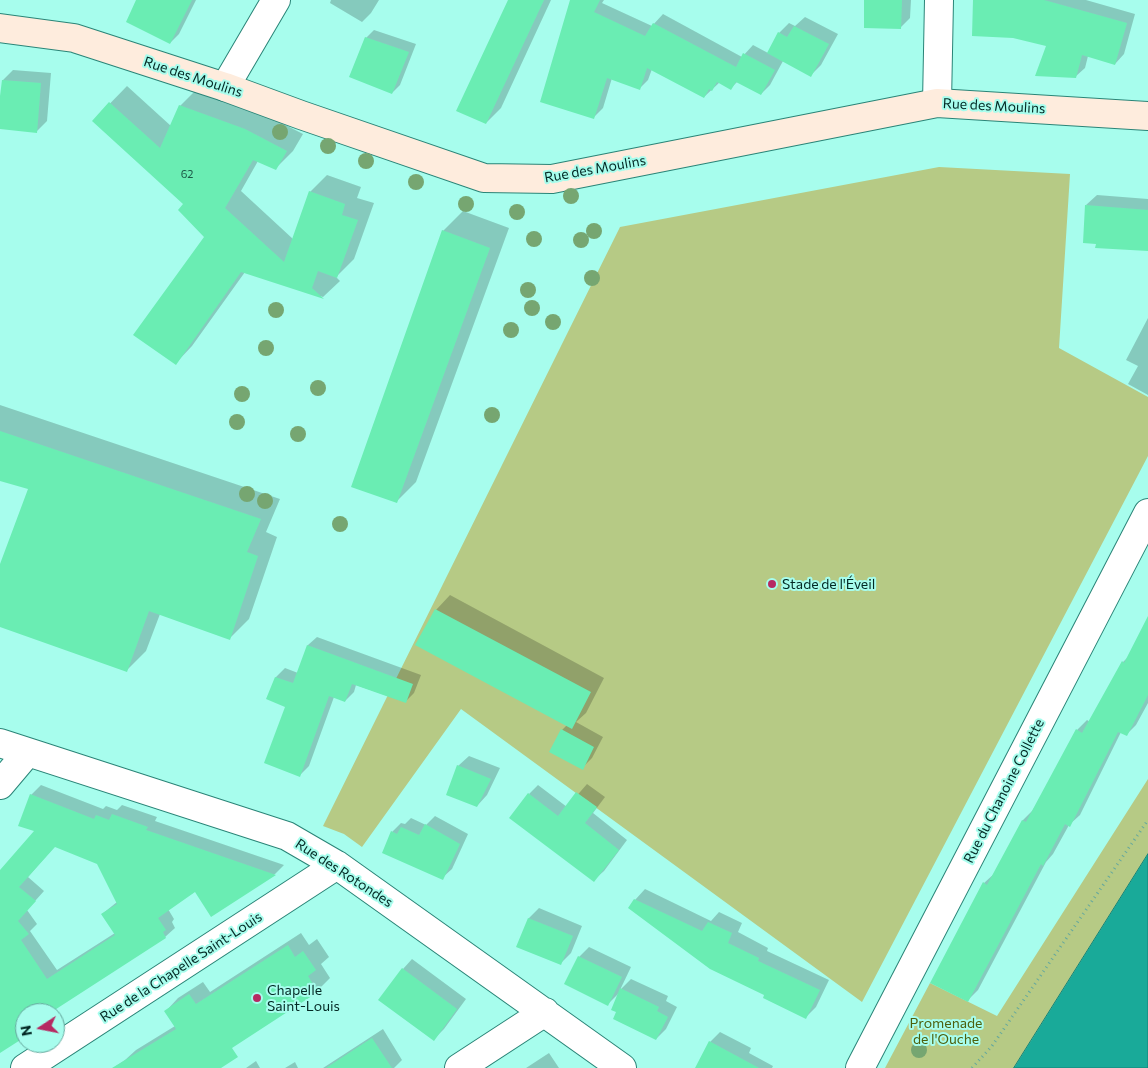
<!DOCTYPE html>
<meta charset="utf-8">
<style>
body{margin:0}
#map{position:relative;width:1148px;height:1068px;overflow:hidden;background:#a7fded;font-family:Commissioner,sans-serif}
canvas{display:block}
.north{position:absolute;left:15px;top:1003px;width:50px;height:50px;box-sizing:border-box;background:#a7fded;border:1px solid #65a89d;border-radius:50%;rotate:259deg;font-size:14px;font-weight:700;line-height:20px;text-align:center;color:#032924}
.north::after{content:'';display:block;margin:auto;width:18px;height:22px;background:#b62a62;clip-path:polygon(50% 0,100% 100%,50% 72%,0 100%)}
</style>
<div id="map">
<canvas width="1148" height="1068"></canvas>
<div class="north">N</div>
</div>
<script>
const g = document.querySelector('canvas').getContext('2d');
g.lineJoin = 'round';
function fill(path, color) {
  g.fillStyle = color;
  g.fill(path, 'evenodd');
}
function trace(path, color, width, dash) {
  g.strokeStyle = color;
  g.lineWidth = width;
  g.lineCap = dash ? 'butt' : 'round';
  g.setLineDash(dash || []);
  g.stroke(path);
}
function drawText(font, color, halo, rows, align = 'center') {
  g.font = font + ' Commissioner,sans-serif';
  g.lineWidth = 4;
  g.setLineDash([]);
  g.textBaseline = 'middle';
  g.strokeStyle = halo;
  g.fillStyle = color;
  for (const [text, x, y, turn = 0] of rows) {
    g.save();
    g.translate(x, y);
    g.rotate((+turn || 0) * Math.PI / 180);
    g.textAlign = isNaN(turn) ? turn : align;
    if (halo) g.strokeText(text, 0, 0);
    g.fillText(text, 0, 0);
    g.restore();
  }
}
fill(new Path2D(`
 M939,167L1070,174L1059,348L1148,397V456L862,1002L461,709L362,847L344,834L323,826L620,227Z
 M1148,779V854L1014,1068H885L930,983L997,1016Z`), '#b6ca85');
const water = new Path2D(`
 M1148,854V1068H1014Z`);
fill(water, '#19aa99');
trace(water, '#128376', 1);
fill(new Path2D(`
 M137,0H196L179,34L170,43Z
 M331,0H379L371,13L362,22L330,3Z
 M509,0H551L501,108L486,123Z
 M573,0H604L602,3L652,26L663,14L742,57L753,45L768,53L779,33L789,23L795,26L805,17L838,34L821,65L811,75L783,61L770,85L761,94L738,81L731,88L720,82L704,97L652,69L648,80L639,89L612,78L603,108L594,117Z
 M866,0H911L910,18L900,28Z
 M975,0H1086L1135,14L1124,54L1115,64L1088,56L1085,68L1075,77L1048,45Z
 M374,30L416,44L400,85L392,93L366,38Z
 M13,70L51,73L47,121L37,131L0,128V106L3,80Z
 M127,86L171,126L180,106L197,89L262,113L303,134L293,151L276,168L258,161L241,191L293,239L310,192L327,175L361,187L357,198L374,203L354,259L336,277L340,281L323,297L245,272L192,346L176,363L205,237L185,203L93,121Z
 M1097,195L1148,199V250L1086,205Z
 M463,211L509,228L416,482L396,502L443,231Z
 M1148,318V395L1128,384L1138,366L1126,360Z
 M0,405L280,499L266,532L277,537L249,619L230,638L160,614L146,651L127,670L0,626V568L29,488L0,479Z
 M450,595L604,678L586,713L576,722L603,737L592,758L582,768L562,730L567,725L436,610Z
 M1148,625V703L1136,725L1126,735L1121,732L1080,815L1069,825L1053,854L1046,862L978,990L968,1000L984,883L995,873L1023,820L1033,810L1077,730L1087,720L1090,722L1123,662L1130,655Z
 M317,637L421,675L414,693L405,702L356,685L354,692L345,701L334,697L309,766L300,775L286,706L268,699L276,677L285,668L298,673L308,645Z
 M469,756L500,768L487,795L477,806L458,766Z
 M587,784L605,797L593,813L627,840L604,871L594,880L529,794L538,785L567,807Z
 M41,785L103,809L106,806L117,810L122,805L157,817L155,821L284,865L275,874L211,915L196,891L168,909L174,919L172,922L175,928L165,937L48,1013H25V1020L0,981V874L36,831L31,795ZM55,846L98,863L117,902L102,914L115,933L57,970L30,931L37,924L27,910L44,891L28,877Z
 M435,816L468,834L452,869L442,878L392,832L401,823L405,824L411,818L426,825Z
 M645,889L711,921L719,912L742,923L738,932L768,948L767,951L829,980L816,1007L806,1017L766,995L635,900Z
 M539,908L582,926L571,953L561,963L518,946L529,918Z
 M301,933L309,945L317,939L329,957L321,964L330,978L317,991L177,1068H113L125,1060L136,1050L175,1026L166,1011L178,998L203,982L210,992Z
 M589,947L631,967L620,990L631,979L668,996L666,1001L677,1007L666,1029L656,1039L618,1012L620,992L608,1004L579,957Z
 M412,959L466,999L444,1029L434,1039L403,969Z
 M383,1029L402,1060L394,1068H323Z
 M720,1032L751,1048L749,1053L773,1066L772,1068H697L710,1042Z
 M549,1053L559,1068H526Z
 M256,1061L260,1068H246Z
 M295,1062L298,1068H285Z`), '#0003');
fill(new Path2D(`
 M136,0H192L170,44L126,22Z
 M508,0H544L486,124L456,111Z
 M570,0H600L594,12L645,36L653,23L736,67L743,53L775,70L761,95L736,82L731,90L717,82L712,91L709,89L704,98L647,68L640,90L607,78L594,119L540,102Z
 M864,0H902L901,29L864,28Z
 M973,0H1044L1127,23L1115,65L1082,55L1076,78L1035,76L1046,46L1013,38L972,36Z
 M794,26L829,44L811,77L767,53L778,32L787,37Z
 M365,37L409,52L392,94L349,77Z
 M2,80L41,83L37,133L0,129V96Z
 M109,102L160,148L179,105L245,129L287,151L276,170L253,160L225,208L284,262L309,191L345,204L342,215L358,220L337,278L318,271L312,288L324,299L241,272L176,365L133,335L204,237L178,210L183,204L92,121Z
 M1085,205L1148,210V251L1095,248L1096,244L1083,243Z
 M442,230L490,248L397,503L351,487Z
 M0,431L261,519L247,552L258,556L230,640L149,611L127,672L0,627V564L28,489L0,481Z
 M435,609L591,692L572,729L415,645Z
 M1148,616V695L1127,736L1118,732L1070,827L1065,824L1043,866L1041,864L968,1002L930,983L983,882L987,885L1022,820L1026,822L1076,729L1082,733L1122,661L1124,663Z
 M307,645L413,684L406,703L352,684L345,702L329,696L300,777L264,763L285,707L266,699L275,677L293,683Z
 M561,729L594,747L583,770L549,752Z
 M457,765L491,779L477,807L446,795Z
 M576,792L597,807L585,823L619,850L594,882L509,818L528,793L558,816Z
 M30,794L94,819L96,815L109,820L112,814L148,827L146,830L276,875L211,917L195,892L158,918L166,930L163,932L166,938L50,1013H25V1037L0,1053V870L34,831L18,826ZM55,847L97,864L117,904L101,914L115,935L47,979L21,940L29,934L18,921L36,901L19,887Z
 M425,824L460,844L443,880L382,853L391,831L397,834L401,827L419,835Z
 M634,899L702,931L708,922L732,933L728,943L759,958L758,961L820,990L806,1019L763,998L764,995L710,969L628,908Z
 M528,918L573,936L561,965L516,947Z
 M288,945L295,957L303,951L316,970L308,976L318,992L232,1048L238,1057L221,1068H112L176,1029L164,1011L189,994L196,1004Z
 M578,956L622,977L608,1006L564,984Z
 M402,968L457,1009L434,1041L378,1000Z
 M620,988L659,1007L657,1011L668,1017L656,1040L613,1019L616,1012L611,1010Z
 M372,1038L392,1068H326Z
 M709,1041L759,1068H695Z`), '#6aedb3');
const street = new Path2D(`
 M225,87L276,0
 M937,103L939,0
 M0,743L287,836L337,865L622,1068
 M0,785L27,753
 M25,1068L337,865
 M459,1068L545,1012
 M860,1068L1148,513`);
const secondary = new Path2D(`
 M0,28L74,38L225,87L301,115L484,178L552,179L937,103L1148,116`);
trace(street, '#2a8477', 30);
trace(secondary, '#2a8477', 30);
trace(new Path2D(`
 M972,1068L992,1046L1148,820`), '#65a89d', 3, [1, 4]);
trace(street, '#fff', 28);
trace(secondary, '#feecdd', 28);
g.fillStyle = '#76a671';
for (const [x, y] of [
 [280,132],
 [328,146],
 [366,161],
 [416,182],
 [571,196],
 [466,204],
 [517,212],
 [594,231],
 [534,239],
 [581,240],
 [592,278],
 [528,290],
 [532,308],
 [276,310],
 [553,322],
 [511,330],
 [266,348],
 [318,388],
 [242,394],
 [492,415],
 [237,422],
 [298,434],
 [247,494],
 [265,501],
 [340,524],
 [919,1050]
]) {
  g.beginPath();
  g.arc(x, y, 8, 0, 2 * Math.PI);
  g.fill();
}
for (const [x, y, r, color] of [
 [772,584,5,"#b62a62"],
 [257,998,5,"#b62a62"]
]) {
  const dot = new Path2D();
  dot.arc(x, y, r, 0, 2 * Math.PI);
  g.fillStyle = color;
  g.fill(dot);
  trace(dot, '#a7fded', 2);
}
drawText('11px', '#1d5a48', null, [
 ["62",187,174]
]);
drawText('14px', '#032924', '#a7fded', [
 ["Rue des Moulins",193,77,18],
 ["Rue des Moulins",994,106,3],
 ["Rue des Moulins",595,169,-10],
 ["Rue du Chanoine Collette",1004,791,-63],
 ["Rue des Rotondes",344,873,33],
 ["Rue de la Chapelle Saint-Louis",181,967,-33]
]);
drawText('14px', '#032924', '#a7fded', [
 ["Stade de l'Éveil",782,584],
 ["Chapelle",267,990],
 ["Saint-Louis",267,1006]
], 'left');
drawText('14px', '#4d5f0c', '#a7fded', [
 ["Promenade",946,1023],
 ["de l'Ouche",946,1039]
]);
</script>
